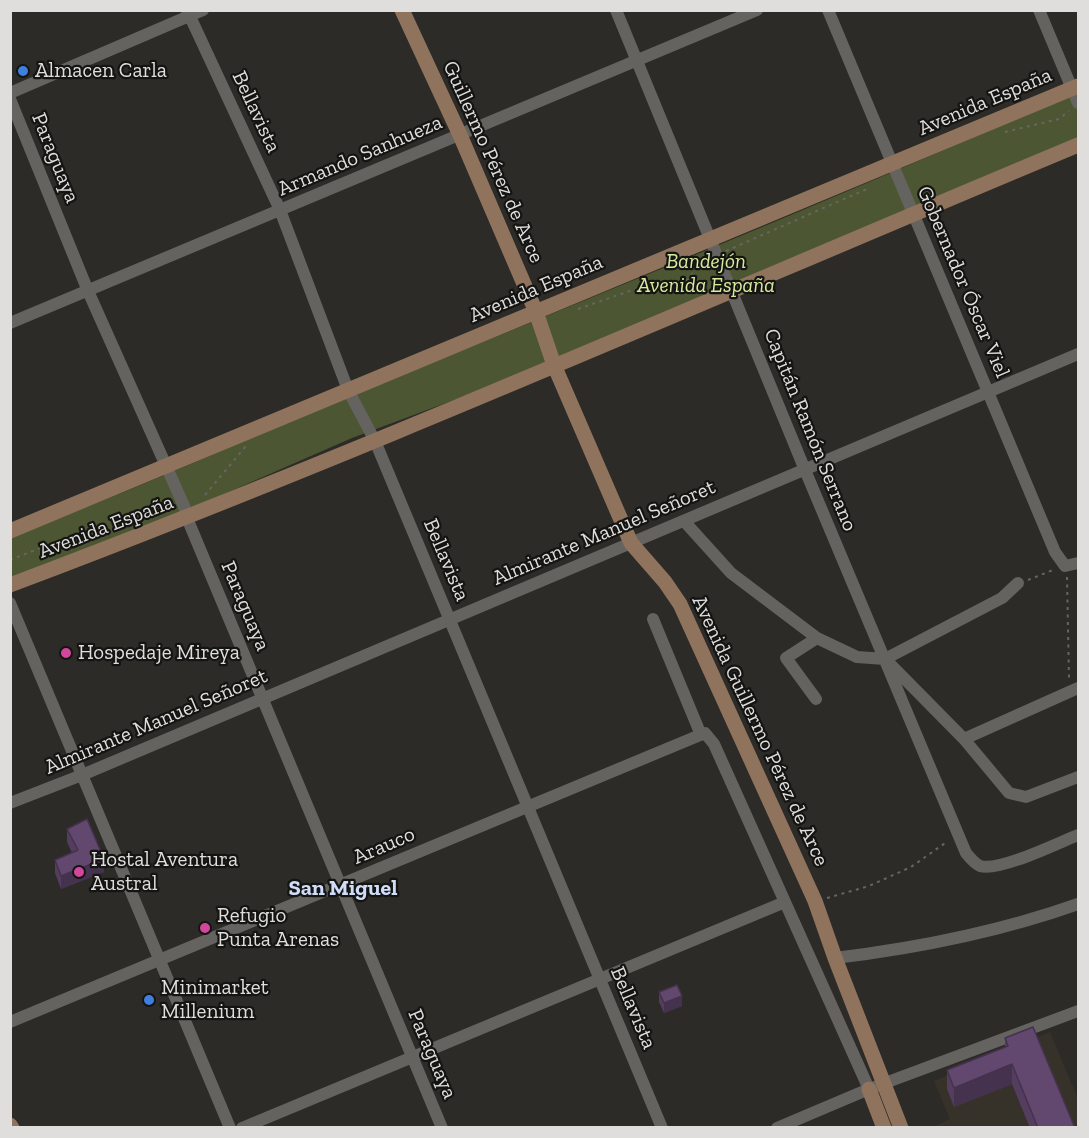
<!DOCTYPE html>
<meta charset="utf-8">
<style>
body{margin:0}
#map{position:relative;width:1089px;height:1138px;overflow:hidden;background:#2d2b28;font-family:"Zilla Slab",serif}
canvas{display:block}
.frame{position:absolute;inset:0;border:12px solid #dfdedc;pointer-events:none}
</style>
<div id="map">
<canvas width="1089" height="1138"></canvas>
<div class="frame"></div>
</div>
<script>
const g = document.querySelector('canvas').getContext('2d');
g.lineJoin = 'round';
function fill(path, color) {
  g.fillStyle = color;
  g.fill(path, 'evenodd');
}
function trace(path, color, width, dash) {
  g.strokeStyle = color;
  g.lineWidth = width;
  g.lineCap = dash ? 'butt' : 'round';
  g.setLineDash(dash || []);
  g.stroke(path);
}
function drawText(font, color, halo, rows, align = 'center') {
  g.font = font + ' "Zilla Slab",serif';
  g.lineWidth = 4.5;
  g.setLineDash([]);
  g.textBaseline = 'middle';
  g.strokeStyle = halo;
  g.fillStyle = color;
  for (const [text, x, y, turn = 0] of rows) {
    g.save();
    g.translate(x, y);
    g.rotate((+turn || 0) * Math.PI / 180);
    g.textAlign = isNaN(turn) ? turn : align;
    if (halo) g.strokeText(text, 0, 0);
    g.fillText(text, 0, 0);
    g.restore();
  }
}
fill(new Path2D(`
 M1050,1032L1078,1099V1127L931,1128L950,1119L934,1081Z`), '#373229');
fill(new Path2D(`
 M1078,92V142L553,363L352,438L192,508L11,578V537C63,516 115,496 167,474C214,455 259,433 306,414C564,309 823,204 1078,92Z`), '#4d5632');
trace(new Path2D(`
 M1005,132L1059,119L1069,111
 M726,251L869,188
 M578,309L644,286C657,283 677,289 687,280C696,272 694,265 707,259
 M205,495L246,446
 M10,560L68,537H86L102,535
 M1067,577L1069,679
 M1028,580L1053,570
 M827,898L869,886L911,867L948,841`), '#666562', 2, [3, 4.5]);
trace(new Path2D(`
 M187,10L280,210L348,390L375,441L662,1128
 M616,10L805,470L966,853C970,858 974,863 980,866C999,872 1058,843 1078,835
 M828,10L1055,552L1065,566L1078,563
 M1039,10L1078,103
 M10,93L203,10
 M10,99L88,291L184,506L187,518L442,1128
 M10,323L757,10
 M684,521L731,573L817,638L857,657L885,659
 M10,603L230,1128
 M653,619L701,735
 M885,659L1002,598L1018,583
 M890,664L964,739L1009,793L1026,797L1078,777
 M816,699L786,658L817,638
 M964,739L1078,688
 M10,803L82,775L1078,354
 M835,958C918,948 999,932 1078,904
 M10,1022L705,733L714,744L869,1089
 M242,1128L785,902
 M777,1128L869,1089L1078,1011`), '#65635f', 12);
trace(new Path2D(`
 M402,10L460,135L536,312L554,365L631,543L665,582L680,604L815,901L835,958L901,1128
 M10,531L1078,86
 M10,585C371,449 723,293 1078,145
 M869,1089L884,1128
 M10,1125L12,1128`), '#90735d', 15);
fill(new Path2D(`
 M67,829L104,872L61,889L55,873V860L72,853L67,842Z
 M659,992L682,1006L664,1013L659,1002Z
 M1005,1038L1075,1128H1030L1012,1084L954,1107L947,1089V1070L1005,1047Z`), '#543d5f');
fill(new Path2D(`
 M104,859V872L61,889V876Z
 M682,996V1006L664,1013V1003Z
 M1012,1064V1084L954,1107V1088Z`), '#45324e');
const building = new Path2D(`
 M87,819L104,859L61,876L55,860L78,850L67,829Z
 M677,985L682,996L664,1003L659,992Z
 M1033,1027L1075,1128H1038L1012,1064L954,1088L947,1070L1008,1046L1005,1038Z`);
fill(building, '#62476f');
trace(building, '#45324e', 1.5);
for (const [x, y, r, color] of [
 [23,71,6,"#3f7fe0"],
 [66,653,6,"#d1479c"],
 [79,872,6,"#d1479c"],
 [205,928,6,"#d1479c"],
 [149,1000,6,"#3f7fe0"]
]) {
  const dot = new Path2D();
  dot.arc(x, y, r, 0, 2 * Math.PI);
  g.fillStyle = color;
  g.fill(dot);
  trace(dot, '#141412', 2);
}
drawText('21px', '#dfdedc', '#141412', [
 ["Almacen Carla",35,71],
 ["Hospedaje Mireya",78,653],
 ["Hostal Aventura",91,860],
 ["Austral",91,884],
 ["Refugio",217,916],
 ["Punta Arenas",217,940],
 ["Minimarket",161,988],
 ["Millenium",161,1012]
], 'left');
drawText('21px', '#dfdedc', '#141412', [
 ["Avenida España",985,102,-23],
 ["Bellavista",256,112,65],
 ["Armando Sanhueza",360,156,-23],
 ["Paraguaya",55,158,68],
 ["Guillermo Pérez de Arce",493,162,66],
 ["Gobernador Óscar Viel",963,282,67],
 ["Avenida España",536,289,-23],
 ["Capitán Ramón Serrano",810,430,68],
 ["Avenida España",106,527,-21],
 ["Almirante Manuel Señoret",604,533,-23],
 ["Bellavista",446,560,67],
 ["Paraguaya",245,606,67],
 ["Almirante Manuel Señoret",156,722,-23],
 ["Avenida Guillermo Pérez de Arce",760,731,65],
 ["Arauco",384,846,-23],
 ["Bellavista",633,1008,67],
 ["Paraguaya",432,1054,67]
]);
drawText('italic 21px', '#d8ea9d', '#141412', [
 ["Bandejón",706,262],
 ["Avenida España",706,286]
]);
drawText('bold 22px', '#d0ddf9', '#141412', [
 ["San Miguel",343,889]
]);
</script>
